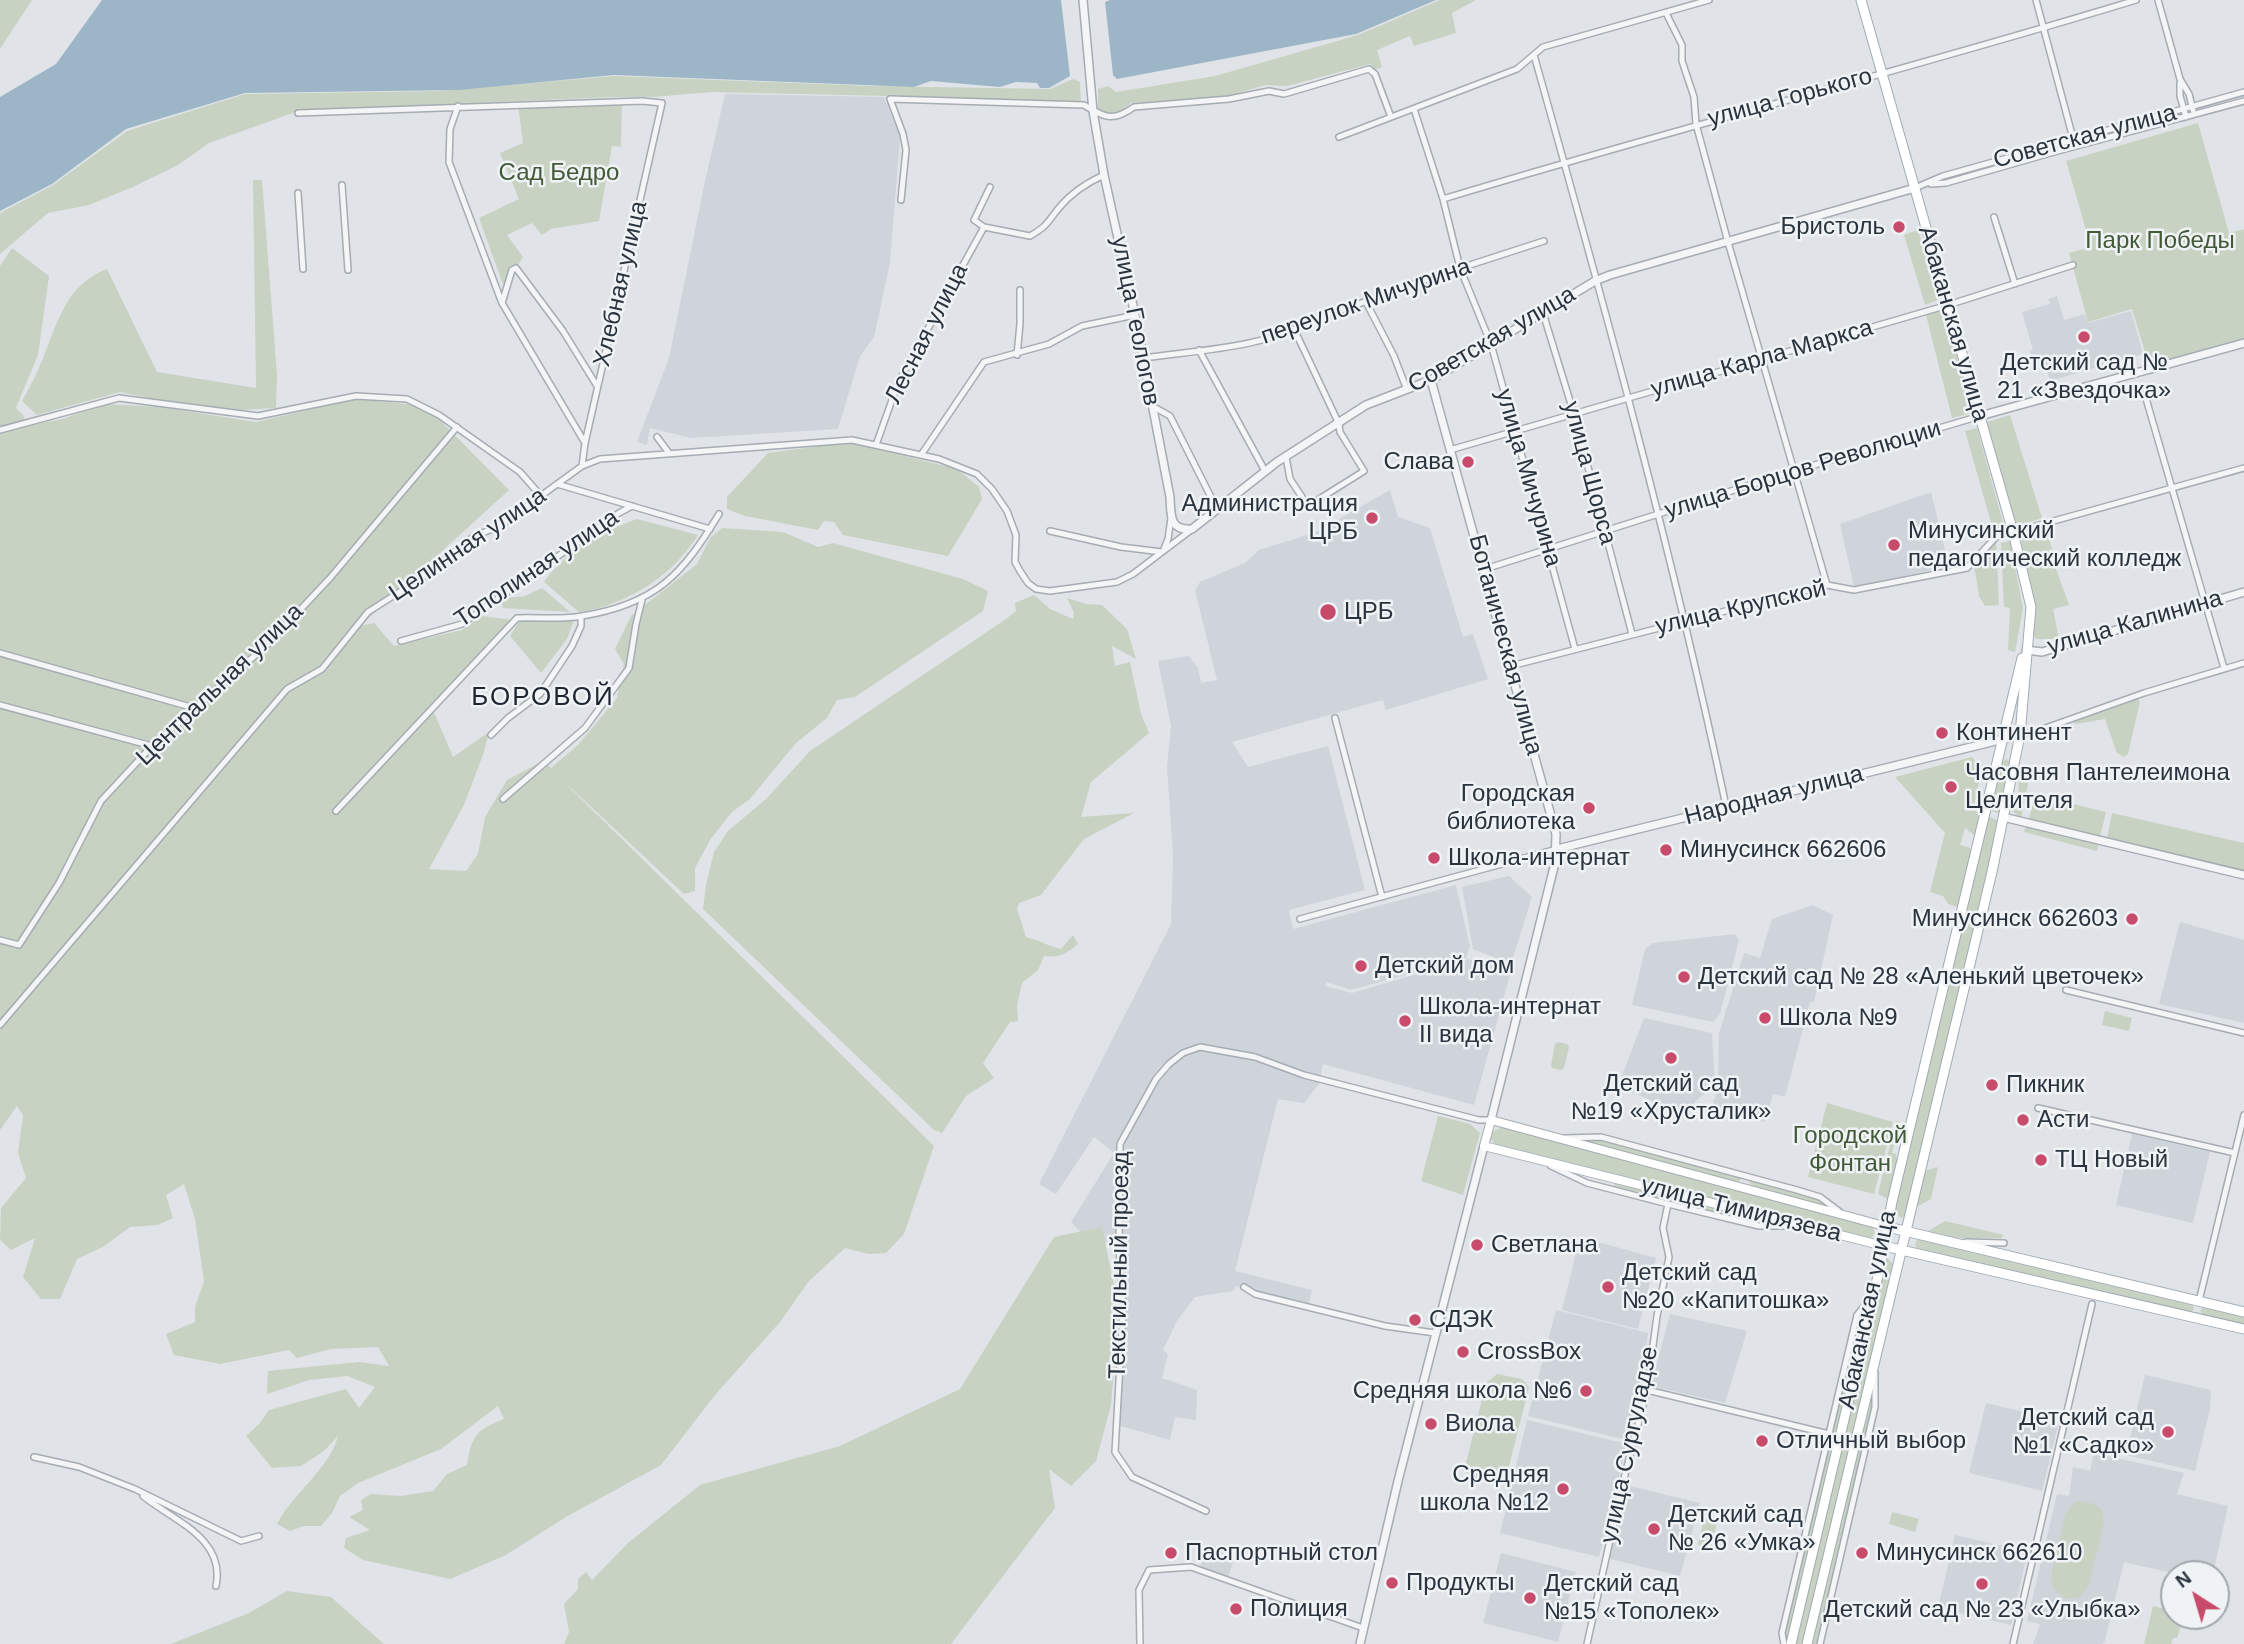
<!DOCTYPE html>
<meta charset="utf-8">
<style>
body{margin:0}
#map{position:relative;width:2244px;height:1644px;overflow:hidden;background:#e0e4e8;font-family:Helvetica,sans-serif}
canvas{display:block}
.north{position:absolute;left:2160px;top:1560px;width:70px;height:70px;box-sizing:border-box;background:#f0f3f6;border:2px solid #a0a7ad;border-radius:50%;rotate:323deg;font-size:19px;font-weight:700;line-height:28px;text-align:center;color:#29343f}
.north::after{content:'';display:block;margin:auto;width:24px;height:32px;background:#c84b6b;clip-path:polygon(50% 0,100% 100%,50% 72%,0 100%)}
</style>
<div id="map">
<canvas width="2244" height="1644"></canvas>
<div class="north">N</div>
</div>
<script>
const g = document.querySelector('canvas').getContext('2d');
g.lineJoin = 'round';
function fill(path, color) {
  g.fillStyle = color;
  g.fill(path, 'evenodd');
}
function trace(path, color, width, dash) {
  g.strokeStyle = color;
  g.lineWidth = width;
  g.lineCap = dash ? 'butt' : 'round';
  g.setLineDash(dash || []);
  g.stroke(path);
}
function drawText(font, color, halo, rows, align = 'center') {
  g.font = font + ' Helvetica,sans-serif';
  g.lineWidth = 5;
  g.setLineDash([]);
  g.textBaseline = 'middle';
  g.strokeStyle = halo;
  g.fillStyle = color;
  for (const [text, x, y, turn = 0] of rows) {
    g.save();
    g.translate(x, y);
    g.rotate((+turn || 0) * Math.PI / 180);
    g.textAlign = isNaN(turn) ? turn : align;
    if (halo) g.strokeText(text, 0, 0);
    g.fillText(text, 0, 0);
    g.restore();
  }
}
fill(new Path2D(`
 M725,94L884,97L900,137L890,263L874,337L860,356L838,429L691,438L650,428L647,445L637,442L669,358L705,181Z
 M2057,296L2064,320L2085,314L2088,323L2131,311L2143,354L2050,381L2043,357L2032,360L2030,351L2033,350L2022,312L2050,304L2048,299Z
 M1390,490L1398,517L1430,528L1463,637L1473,634L1488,679L1386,710L1383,700L1232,742L1248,767L1328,746L1365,890L1289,910L1293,929L1456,885L1470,947L1466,958L1351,990L1327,982L1325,986L1352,993L1468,959L1511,971L1474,1105L1323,1064L1319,1084L1304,1103L1278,1099L1235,1271L1312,1290L1309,1303L1236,1286L1233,1291L1195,1297L1177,1321L1163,1350L1168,1354L1162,1378L1197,1390L1196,1420L1175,1417L1170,1440L1117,1425L1122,1268L1116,1242L1091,1243L1071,1222L1114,1153L1094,1137L1056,1194L1039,1184L1171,924L1173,856L1167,766L1171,726L1158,661L1189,656L1198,668L1201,683L1217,680L1195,590L1200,582L1245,563L1259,550L1317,532Z
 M1931,492L1949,566L1854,587L1840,524Z
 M1509,876L1532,897L1511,964L1473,949L1462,887Z
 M1813,905L1833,915L1814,1002H1810L1785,1097L1773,1094L1765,1122L1712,1106L1718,1088L1719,1033L1744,953L1760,958L1772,919Z
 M2180,922L2244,940V1023L2159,1004Z
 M1735,934L1739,940L1720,1014L1713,1022L1632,1005L1645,949L1653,943Z
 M1644,1018L1712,1033L1715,1084L1682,1114L1618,1086Z
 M2132,1134L2210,1152L2193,1223L2116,1205Z
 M1580,1237L1656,1258L1638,1329L1562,1310Z
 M1556,1310L1648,1333L1644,1367L1627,1440L1528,1416Z
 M1670,1314L1747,1331L1725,1403L1651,1386Z
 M2145,1375L2211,1390L2210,1409L2195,1471L2126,1455Z
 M1986,1403L2045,1417L2044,1422L2058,1426L2042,1491L1969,1473Z
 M1527,1420L1627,1444L1599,1557L1500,1533Z
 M2094,1453L2184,1473L2177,1494L2228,1506L2213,1574H2176L2124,1562L2105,1641L2102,1644H2033L2040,1624L2027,1621L2057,1494L2069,1496L2073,1467L2090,1471Z
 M1626,1485L1700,1503L1680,1576L1610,1559L1609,1555Z
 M1955,1535L2012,1548L2011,1556L2026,1559L2011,1625L1938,1608Z
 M1209,1544L1236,1554L1228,1577L1200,1567Z
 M1501,1553L1576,1572L1558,1642L1483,1623Z`), '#ced4da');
fill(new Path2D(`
 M0,0H32L0,49Z
 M1440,0H1476L1452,13L1456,33L1414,46L1410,36L1377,50L1382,67L1375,70L1370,64L1287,86L1265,85L1225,97L1131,103L1123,110L1108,114L1098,109V89L1108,86L1116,92L1215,76L1358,35Z
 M614,76L873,86L1050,89L1073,79L1080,82L1081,103L1053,101L1031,104L889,96L711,92L654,97H611L298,111L209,143L178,165L133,187L89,205L48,213L0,254V213L53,185L127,131L245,94L440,91Z
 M622,101L621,147L612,146L599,221L551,229L542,235L532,223L507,235L523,257L504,287L479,218L519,199L500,153L523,143L518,105Z
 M2198,123L2229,233L2244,229V338L2149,365L2132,309L2088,322L2069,253L2091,247L2066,161Z
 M253,180H262L277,375L276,408L242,410L168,402L120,392L37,415L22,401C27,391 33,382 37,372C56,332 61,286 107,269L157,372L256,388Z
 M1918,230L1938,300L1925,305L1904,235Z
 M12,248L49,276L38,355L16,408L23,415L27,426L62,419L106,404L160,407L256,422L356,399L426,406L509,490L360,626L374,623L394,646L462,630L482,616L512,620L433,710L453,757L489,732L484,752L464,805L429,869L466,871L478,854L485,817L507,780L543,761L551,768L578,745L617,698L624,664L615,649L631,616L697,564L710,538L722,528L783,532L818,547L833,543L963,579L988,591L983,611L855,697L837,700L827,718L796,743L750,799L732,812L710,840L695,868V891L684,894L556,774L934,1146L904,1234L886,1253L869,1254L845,1248L809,1281L780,1322L715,1395L661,1465L566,1517L504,1556L450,1579L363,1560L344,1548L346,1538L370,1530L349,1517L363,1510L361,1500L371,1494L400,1496L433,1491L447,1474L467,1465C472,1435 476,1430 504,1419L498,1406L441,1449L358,1483L340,1496L332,1513L321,1526H304L290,1531L277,1524C293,1493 330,1468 338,1436L324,1451L301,1466L272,1468L246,1436L260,1423L269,1410L346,1389L359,1408L375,1387L347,1376L309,1380L267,1394L268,1371L359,1362L389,1366L378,1347L331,1349L297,1358L289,1350L220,1364L174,1355L166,1334L195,1322V1307L204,1281L195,1219L184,1184L166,1195L173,1218L158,1225L130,1227L103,1247L77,1259L60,1299H41L23,1277L35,1238L11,1250L0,1240L1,1208L26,1178L18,1153L23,1115L17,1106L0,1130V266Z
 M1944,310L1972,413L1952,418L1926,315Z
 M2010,415L2042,518L2017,526L1984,423Z
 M1977,428L2005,530L1994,533L1965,431Z
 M849,442L957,469L979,487L982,499L948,556L843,535L834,522L824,521L818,530L745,516L727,509V497L768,453Z
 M637,519L698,535C670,579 629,602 580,613L544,582C565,551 604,531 637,519Z
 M2046,528L2052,549L2049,550L2069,605L2053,609L2059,639H2036L2032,633L2035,603L2020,536Z
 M1996,541L1999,605L1985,606L1979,596L1974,566Z
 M2010,541L2023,608L2015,652L2008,650L2010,608L2004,607L2001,543Z
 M542,588L570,612L503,608L500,599L525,596Z
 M1034,595L1050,609L1073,619L1074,613L1067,598L1086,604L1102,605L1127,629L1136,659L1112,646L1115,666L1130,662L1141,714L1149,733L1091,782L1081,817L1134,813L1084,839L1041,895L1019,903L1017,909L1026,937C1039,940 1048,946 1061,949L1073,935L1078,944C1066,954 1060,958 1044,956L1038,970L1022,983L1017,1006L1018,1021L1010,1022L983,1063L994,1078L966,1096L942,1133L934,1130L703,909L706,885L714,852L728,831L766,799L810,751L1006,619L1016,611L1015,603Z
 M523,615L574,620L567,639L541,673L510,636Z
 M2137,698L2140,702L2128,754L2124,757L2117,753L2105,719L2076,724L2073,722L2075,718Z
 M1972,757L1977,763L1983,764L1974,805L1980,820L1974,835L1965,828L1960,845L1970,848L1971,858L1958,907L1948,904L1943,896L1930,892L1945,833L1895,777Z
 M2006,759L2011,762L2002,811L1999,813L1992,811L1991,808L2002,762Z
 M2021,768L2031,770L2021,818L2011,810L2012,805L2017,804C2020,791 2017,781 2021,768Z
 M2035,795L2106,812L2100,837L2029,819Z
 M2112,813L2244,843V871L2107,838Z
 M1990,817L1999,821L1905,1216L1901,1218L1895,1212V1207L1988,819Z
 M2026,825L2099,843L2097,851L2024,832Z
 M2105,1011L2132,1018L2129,1031L2102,1025Z
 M1558,1042L1567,1044L1569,1047L1564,1068L1561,1070L1552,1068L1551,1065L1555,1044Z
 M1827,1103L1893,1122L1874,1194L1808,1177Z
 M1438,1116L1470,1124L1480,1133L1463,1195L1421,1181Z
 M1896,1121L1900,1122L1892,1153L1896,1154L1897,1162L1888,1199L1878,1194Z
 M1503,1126L1872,1226L1875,1233L1871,1239L1497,1146L1491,1139V1133Z
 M1592,1137L1815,1196L1832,1208L1758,1188L1749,1183L1750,1180L1741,1178L1740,1181H1731L1573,1138Z
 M1938,1167L1931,1199L1915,1208L1924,1171Z
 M1615,1183H1624L1785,1223H1761L1614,1187Z
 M1945,1221L2004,1235L2001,1238H1957L1928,1231Z
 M1102,1227L1119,1310L1111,1405L1096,1461L1071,1486L1049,1469L1055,1508L951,1644H564L569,1632L564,1604L578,1589V1579L586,1572L592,1580L628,1543L700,1485L840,1446L960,1389L1054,1237Z
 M1921,1238L2192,1303L2194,1309L2190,1312L2161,1307L1918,1251L1915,1246L1916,1241Z
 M1888,1259L1893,1264L1803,1644H1795L1885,1261Z
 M2204,1306L2244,1315V1325L2203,1315L2200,1311Z
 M1847,1373L1850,1374L1788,1644H1785L1784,1634Z
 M1497,1374L1522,1379L1529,1387L1506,1478L1502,1483L1477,1479L1464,1471L1486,1383Z
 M1872,1382V1411L1816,1644H1811Z
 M2080,1501L2094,1504L2101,1508L2104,1522L2088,1587L2079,1597L2066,1599L2054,1590L2051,1576L2066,1513L2073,1503Z
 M1892,1512L1919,1519L1915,1532L1889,1524Z
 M1704,1518L1717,1521L1711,1548L1698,1545Z
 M287,1591L331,1597L384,1644H171L249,1613Z
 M2153,1606L2174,1611V1616H2178L2176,1623L2181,1625L2177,1638H2173L2171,1644H2144Z`), '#c8d2c2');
fill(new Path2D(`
 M102,0H1061L1070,76L1049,88H1040L1037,83L1016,82L1000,87L931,81L914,87L614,75L459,90L245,93L126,129L52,184L0,211V97L56,64Z
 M1110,0H1436L1356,34L1117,79L1113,75L1105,2Z`), '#9db6c7');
const minor = new Path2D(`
 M2036,0L2074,142
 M2158,0L2180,79L2189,94L2193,110
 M1666,13L1682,45V61L1694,97L1696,124L1728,242L1827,585
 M1534,55C1604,304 1673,554 1726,806
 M2180,83V96L2186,117
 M458,106L450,129L449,162L502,303L585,443
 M1414,109L1443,199L1460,268L1491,344L1575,649
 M298,113L642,101L662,103L585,443L582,466
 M1339,137L1517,69L1543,47L1709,0
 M1931,184L1946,183L2054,152L2244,101
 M342,185L348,270
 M1915,188L1943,176L2244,92
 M298,193L303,269
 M1443,199C1673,129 1907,70 2136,0
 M901,200L906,150L903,134L890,99L1084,105C1105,118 1113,122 1134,107L1229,99L1269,91L1284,94L1369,69L1375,74L1391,117
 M1994,217L2015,284
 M984,227L1030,236C1047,226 1047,223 1058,209C1071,193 1086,183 1104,175
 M1366,302L1394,356L1407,390
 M502,303L512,270L516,268L563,331L597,386
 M1543,313L1574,414L1632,634
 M1199,350L1265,471
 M1017,355L1020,324V290
 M1143,358C1200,350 1264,348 1314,320L1442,274L1544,241
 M2145,395L2224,668
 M1152,406L1170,416L1217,509
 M0,430L119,398L258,416L356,396L407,399L439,415L520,472L541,496
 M657,437L669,453
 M876,445L898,383L984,227L974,220L990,187
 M1450,450L1948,305L2073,265
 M921,455L984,362L1049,344L1082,326L1135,315
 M1286,457L1290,479L1308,506L1364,471L1340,432L1339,424L1295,331
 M557,484L710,529
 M1050,531L1121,547L1162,552
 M1164,549L1168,539L1171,518
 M1485,569L1794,471L1980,416
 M401,641L462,624L619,513L632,506
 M0,653L194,708
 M1511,666L1827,585L1854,590L1967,568L1996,537L2244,468
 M0,705L152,746
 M1335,718L1382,897
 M491,735L508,718L540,694L572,646L581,626V617
 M2020,735L2037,731L2144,693L2244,663
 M503,799L585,728L629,668L636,624L642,600
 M336,811L517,618C538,617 562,620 582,616C656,604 682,575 719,514
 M1300,919L1557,849
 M0,940L19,945L59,883L101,801L152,746L268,644L330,578L457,427
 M2066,990L2244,1033
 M0,1025L287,689L322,669L368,612L426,575L474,536L498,527L582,466L600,459L852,440L939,459L977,474L992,489L1007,511L1016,535L1015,562L1020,571L1028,583L1036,589L1050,591L1117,582L1133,574L1191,530
 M2038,1108L2235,1153
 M1565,1138L1601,1137L1797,1190L1820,1197L1840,1212
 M1551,1166L1587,1183L1668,1204L1759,1226H1791
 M1966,1242L2004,1243
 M1244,1287L1255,1294L1385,1326L1435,1333
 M2199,1301L2244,1115
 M1647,1390L1829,1434
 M34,1457L79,1467L135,1489L241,1541L259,1536
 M143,1496C172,1520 226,1538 216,1586
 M1206,1511L1132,1477L1115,1452L1123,1311L1119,1246L1120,1144L1156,1079L1169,1064L1183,1053L1200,1047L1255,1057L1304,1075L1479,1120H1491
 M1140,1644L1139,1590L1149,1570L1191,1567L1363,1628
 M1587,1644L1622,1486L1647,1390L1657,1316L1669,1257L1663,1228L1668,1204
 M1784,1644L1782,1633L1857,1315L1870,1299
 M1820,1644L1875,1407V1373
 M2013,1644L2092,1304`);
const tertiary = new Path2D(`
 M1083,0L1093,111L1104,175L1135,315L1170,497C1171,515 1169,531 1192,529L1277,462L1366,405L1431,380L1595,281L1610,275L1915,188
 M1431,380L1556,834L1555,863L1491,1120
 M1980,416L2244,343
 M2026,650L2042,652L2244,592
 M2003,817L2244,875
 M1557,849L2020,735
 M1360,1644L1398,1481L1484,1146`);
const secondary = new Path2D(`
 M1884,1246L1484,1146L1491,1120L1888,1227`);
const primary = new Path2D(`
 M1888,1227L2244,1312
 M1884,1246L2244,1329
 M1791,1644L1881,1263L1892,1202L2022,658
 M1807,1644L1992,872L2020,735L2031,607L2013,532L1861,0`);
trace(minor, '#a5acb2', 8);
trace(tertiary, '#a5acb2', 10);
trace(secondary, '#a5acb2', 10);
trace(primary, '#a0aab4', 11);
trace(minor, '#f3f5f7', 5);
trace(tertiary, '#f3f5f7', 7);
trace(secondary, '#fff', 8);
trace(primary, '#fff', 9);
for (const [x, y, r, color] of [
 [1899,227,7,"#c84b6b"],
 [2084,337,7,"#c84b6b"],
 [1468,462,7,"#c84b6b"],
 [1372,518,7,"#c84b6b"],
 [1894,545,7,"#c84b6b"],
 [1328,612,9,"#c84b6b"],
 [1942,733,7,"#c84b6b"],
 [1951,787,7,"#c84b6b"],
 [1589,808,7,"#c84b6b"],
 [1666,850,7,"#c84b6b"],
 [1434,858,7,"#c84b6b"],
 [2132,919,7,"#c84b6b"],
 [1361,966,7,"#c84b6b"],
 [1684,977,7,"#c84b6b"],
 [1765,1018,7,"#c84b6b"],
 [1405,1021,7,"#c84b6b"],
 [1671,1058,7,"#c84b6b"],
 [1992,1085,7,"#c84b6b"],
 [2023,1120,7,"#c84b6b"],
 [2041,1160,7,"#c84b6b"],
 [1477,1245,7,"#c84b6b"],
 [1608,1287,7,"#c84b6b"],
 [1415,1320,7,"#c84b6b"],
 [1463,1352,7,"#c84b6b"],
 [1586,1391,7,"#c84b6b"],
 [1431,1424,7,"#c84b6b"],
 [2168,1432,7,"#c84b6b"],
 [1762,1441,7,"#c84b6b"],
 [1563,1489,7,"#c84b6b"],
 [1654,1529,7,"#c84b6b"],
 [1171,1553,7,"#c84b6b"],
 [1862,1553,7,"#c84b6b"],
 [1392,1583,7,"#c84b6b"],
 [1982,1584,7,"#c84b6b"],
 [1530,1598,7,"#c84b6b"],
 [1236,1609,7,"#c84b6b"]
]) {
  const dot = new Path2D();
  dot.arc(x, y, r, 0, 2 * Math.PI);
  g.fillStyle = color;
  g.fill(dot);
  trace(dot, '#f0f3f6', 2.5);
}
drawText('24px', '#29343f', '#f0f3f6', [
 ["улица Горького",1790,98,-15],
 ["Советская улица",2085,137,-15],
 ["Хлебная улица",621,284,-77],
 ["переулок Мичурина",1366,302,-19],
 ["улица Геологов",1135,321,79],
 ["Абаканская улица",1953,324,74],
 ["Лесная улица",927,334,-63],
 ["Советская улица",1492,340,-30],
 ["улица Карла Маркса",1762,359,-16],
 ["улица Борцов Революции",1803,470,-17],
 ["улица Щорса",1589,473,75],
 ["улица Мичурина",1528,478,74],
 ["Целинная улица",468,545,-34],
 ["Тополиная улица",537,569,-34],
 ["улица Крупской",1741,608,-13],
 ["улица Калинина",2135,623,-16],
 ["Ботаническая улица",1505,645,75],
 ["Центральная улица",220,685,-44],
 ["Народная улица",1774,796,-14],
 ["улица Тимирязева",1741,1210,14],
 ["Текстильный проезд",1120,1265,-89],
 ["Абаканская улица",1868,1310,-78],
 ["улица Сургуладзе",1630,1445,-78]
]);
drawText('24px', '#425a37', '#f0f3f6', [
 ["Сад Бедро",559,173],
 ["Парк Победы",2160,241],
 ["Городской",1850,1136],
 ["Фонтан",1850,1164]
]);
drawText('24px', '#29343f', '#f0f3f6', [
 ["Бристоль",1885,227,"right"],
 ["Детский сад №",2084,363,"center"],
 ["21 «Звездочка»",2084,391,"center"],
 ["Слава",1454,462,"right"],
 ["Администрация",1358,504,"right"],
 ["ЦРБ",1358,532,"right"],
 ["Минусинский",1908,531],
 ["педагогический колледж",1908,559],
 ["ЦРБ",1344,612],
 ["Континент",1956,733],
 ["Часовня Пантелеимона",1965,773],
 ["Целителя",1965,801],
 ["Городская",1575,794,"right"],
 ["библиотека",1575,822,"right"],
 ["Минусинск 662606",1680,850],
 ["Школа-интернат",1448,858],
 ["Минусинск 662603",2118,919,"right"],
 ["Детский дом",1375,966],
 ["Детский сад № 28 «Аленький цветочек»",1698,977],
 ["Школа-интернат",1419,1007],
 ["II вида",1419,1035],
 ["Школа №9",1779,1018],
 ["Детский сад",1671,1084,"center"],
 ["№19 «Хрусталик»",1671,1112,"center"],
 ["Пикник",2006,1085],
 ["Асти",2037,1120],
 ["ТЦ Новый",2055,1160],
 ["Светлана",1491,1245],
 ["Детский сад",1622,1273],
 ["№20 «Капитошка»",1622,1301],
 ["СДЭК",1429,1320],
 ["CrossBox",1477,1352],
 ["Средняя школа №6",1572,1391,"right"],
 ["Детский сад",2154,1418,"right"],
 ["№1 «Cадко»",2154,1446,"right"],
 ["Виола",1445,1424],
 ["Отличный выбор",1776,1441],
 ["Средняя",1549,1475,"right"],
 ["школа №12",1549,1503,"right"],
 ["Детский сад",1668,1515],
 ["№ 26 «Умка»",1668,1543],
 ["Паспортный стол",1185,1553],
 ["Минусинск 662610",1876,1553],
 ["Продукты",1406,1583],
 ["Детский сад",1544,1584],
 ["№15 «Тополек»",1544,1612],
 ["Полиция",1250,1609],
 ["Детский сад № 23 «Улыбка»",1982,1610,"center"]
], 'left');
g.letterSpacing = '2px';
drawText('26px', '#1c2530', '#f0f3f6', [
 ["БОРОВОЙ",543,698]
]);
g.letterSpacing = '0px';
</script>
